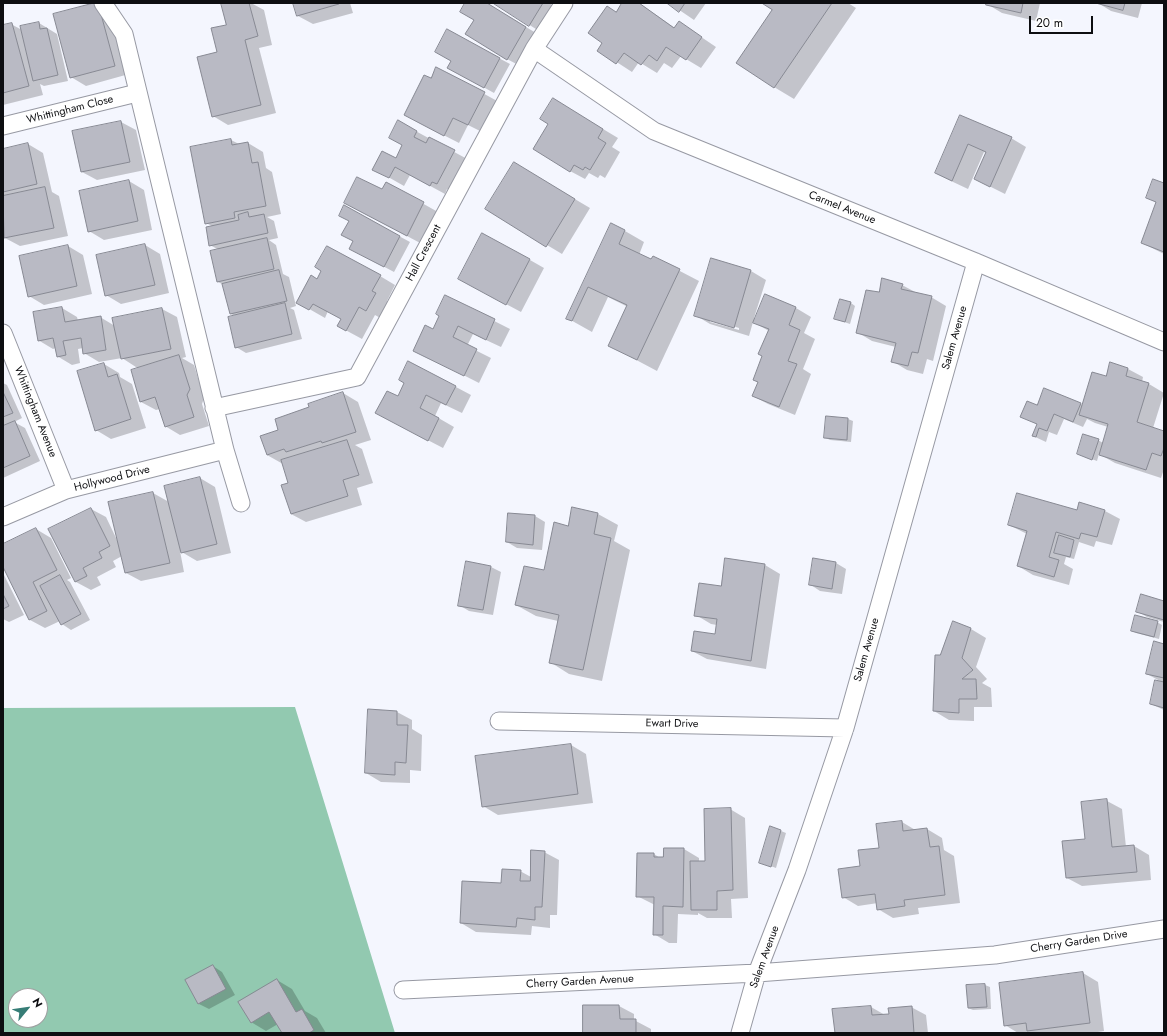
<!DOCTYPE html>
<style>
body{margin:0}
#map{position:relative;width:1167px;height:1036px;overflow:hidden;background:#f4f6fe;font-family:Jost,sans-serif}
canvas{display:block}
.frame{position:absolute;inset:0;border:4px solid #0d0e11;pointer-events:none}
.north{position:absolute;left:8px;top:988px;width:40px;height:40px;box-sizing:border-box;background:#fff;border:1px solid #9e9fa0;border-radius:50%;rotate:61deg;font-size:11px;font-weight:700;line-height:16px;text-align:center;color:#0d0e11}
.north::after{content:'';display:block;margin:auto;width:14px;height:18px;background:#367d76;clip-path:polygon(50% 0,100% 100%,50% 72%,0 100%)}
.scale{position:absolute;left:1029px;top:16px;width:64px;height:18px;box-sizing:border-box;border:2px solid #0d0e11;border-top:0;padding-left:5px;font-size:12px;line-height:14px;white-space:nowrap;color:#0d0e11;-webkit-text-stroke:3px #fff;paint-order:stroke}
</style>
<div id="map">
<canvas width="1167" height="1036"></canvas>
<div class="frame"></div>
<div class="north">N</div>
<div class="scale">20 m</div>
</div>
<script>
const g = document.querySelector('canvas').getContext('2d');
g.lineJoin = 'round';
function fill(path, color) {
  g.fillStyle = color;
  g.fill(path, 'evenodd');
}
function trace(path, color, width, dash) {
  g.strokeStyle = color;
  g.lineWidth = width;
  g.lineCap = dash ? 'butt' : 'round';
  g.setLineDash(dash || []);
  g.stroke(path);
}
function drawText(font, color, halo, rows, align = 'center') {
  g.font = font + ' Jost,sans-serif';
  g.lineWidth = 4;
  g.setLineDash([]);
  g.textBaseline = 'middle';
  g.strokeStyle = halo;
  g.fillStyle = color;
  for (const [text, x, y, turn = 0] of rows) {
    g.save();
    g.translate(x, y);
    g.rotate((+turn || 0) * Math.PI / 180);
    g.textAlign = isNaN(turn) ? turn : align;
    if (halo) g.strokeText(text, 0, 0);
    g.fillText(text, 0, 0);
    g.restore();
  }
}
fill(new Path2D(`
 M295,707L395,1033H3V708ZM16,996H40V1020H16Z`), '#92c9b0');
fill(new Path2D(`
 M222,3H251L264,10L272,45L259,48L276,113L228,125L213,116L218,53L227,26Z
 M294,3H350L353,13L313,24L298,16Z
 M466,3H486L541,36L522,67L507,59L475,20Z
 M495,3H549L554,6L539,31Z
 M624,3H639L675,28L679,22L716,47L701,68L681,56L672,68L664,63L657,73L639,62L632,72L598,50L603,43L617,13Z
 M669,3H706L694,20Z
 M763,3H848L856,8L794,99L774,87V10Z
 M987,3H1040L1036,21L1002,13L987,4Z
 M1098,3H1142L1138,18L1111,11Z
 M112,12L129,74L86,86L71,77L54,15Z
 M39,23L57,34L68,81L44,86L40,84L43,95L3,105V26L11,24L22,30Z
 M448,31L510,64L494,93L458,73L452,61Z
 M437,68L499,102L484,133L468,125L459,143L420,123Z
 M568,108L618,138L612,147L620,152L605,178L600,175L598,178L589,173L585,179L570,171L550,124Z
 M961,116L1011,138L1026,147L1005,194L975,179L986,153L984,152L968,189L951,181L936,173Z
 M121,122L136,130L145,170L97,180L82,172L73,132Z
 M399,122L469,160L452,192L447,189L445,194L410,175L404,186L374,169L396,159L403,145Z
 M231,140L239,144L248,143L263,152L266,168L272,172L281,214L267,217L274,221L278,238L269,240L276,245L283,274L289,277L296,306L290,308L294,310L302,339L246,353L236,347L235,316L231,314L224,285L218,282L211,252L219,250L210,245L212,226L206,223L191,148Z
 M28,144L43,153L52,192L59,196L68,236L20,246L5,238L3,229V150Z
 M529,172L590,208L562,254L487,209Z
 M129,181L144,190L152,230L104,240L89,231Z
 M386,183L438,212L422,244L360,211L382,191Z
 M1164,184V254L1142,243L1157,203L1148,198Z
 M345,207L410,242L394,272L360,254L354,241L350,221Z
 M625,231L644,242L639,255L652,261L653,257L699,281L657,371L610,346L628,307L608,297L592,332L567,318Z
 M145,245L160,254L169,293L121,304L106,295Z
 M68,246L83,255L92,294L44,305L29,296Z
 M530,260L544,268L521,312L474,287Z
 M751,271L766,280L754,318H756L765,295L796,308L811,317L804,333L815,339L803,369L811,374L795,415L768,404L753,396L759,382L769,331L753,322L749,336L710,324L695,315ZM710,319L739,328V330L710,322Z
 M380,276L395,285L387,301L390,303L382,319L375,315L362,339L338,326L342,319L328,311L325,318L297,302L318,280Z
 M902,285L917,293L931,297L946,306L933,361L927,359L923,374L907,370L892,361L896,347L872,341L857,332Z
 M445,296L510,329L501,347L473,334L467,346L491,358L479,383L414,350L434,330L440,316Z
 M851,303L855,306L850,324L835,319Z
 M62,308L77,317L78,321L100,317L115,326L162,309L177,317L186,357L182,358L194,365L204,398L202,404L209,426L180,435L165,426L160,409L156,410L141,402L139,369L122,358L99,362L84,353L83,348L78,349L80,363L72,365L57,356L56,348L53,349L38,340Z
 M409,362L471,395L462,413L441,403L435,416L454,427L443,448L391,421L398,398L406,383Z
 M1111,363L1128,369L1143,377L1142,382L1149,384L1164,393L1153,428L1164,432V469L1161,478L1115,463L1099,454L1097,461L1078,454L1098,440L1103,443L1108,427L1095,423L1087,419L1083,427L1064,419L1057,435L1049,432L1046,442L1033,436L1038,425L1022,416L1038,406L1045,389L1083,405L1106,377Z
 M104,364L119,373L120,377L132,384L146,428L111,439L96,430Z
 M3,383L7,385L22,418L14,422L25,428L40,461L3,478Z
 M343,393L358,402L371,440L355,445L362,449L373,483L357,488L362,505L306,522L291,514L289,483L283,464L267,455L280,430L310,408Z
 M827,417L848,419L853,421L851,442L830,440L826,438Z
 M200,478L215,487L231,553L197,561L180,551L184,572L141,581L126,573L122,556L113,561L116,567L97,577L101,585L91,590L76,582L50,530L91,509L106,517L117,540L110,503L153,493L169,502Z
 M1080,503L1105,511L1120,519L1112,545L1096,541L1094,547L1079,542L1074,559L1066,557L1064,564L1073,569L1069,585L1033,575L1018,566L1027,534L1009,525L1078,511Z
 M573,508L598,514L618,525L614,541L630,550L602,681L569,674L550,662L558,621L536,616L516,605L545,572L569,527Z
 M535,516L545,522L542,550L517,548L507,542Z
 M36,529L51,538L71,578L67,580L70,582L90,620L71,630L62,624L60,621L45,628L30,620L3,565V546Z
 M814,559L836,563L846,569L842,594L820,591L811,585Z
 M765,565L780,574L766,669L707,659L692,651L716,635L717,625L711,624L696,615L722,588Z
 M491,567L501,572L493,615L469,611L459,605Z
 M3,573L24,615L9,622L3,619Z
 M1164,602V622L1147,617L1137,611Z
 M1157,622L1162,625L1159,639L1136,633L1132,631Z
 M953,623L971,629L986,638L976,667L987,679L982,683L991,688L992,707H974V721L949,720L934,711L941,656Z
 M1164,645V676L1162,677L1164,679V710L1151,704L1160,681L1147,674Z
 M369,710L397,712L412,720V729L422,735L421,771L410,770V783L381,782L366,773Z
 M571,745L586,754L593,803L498,815L483,806L476,757Z
 M1107,801L1122,809L1126,847L1134,846L1149,855L1151,880L1082,886L1067,878Z
 M730,809L745,818L748,898L731,899L732,918H707L698,913V915L678,914L677,943H669L654,934L655,905L637,896L654,854L660,858H664L684,849L699,858V862H706Z
 M902,822L917,831L927,829L942,838L944,850L954,856L960,903L918,908L919,914L893,918L878,909V903L858,906L843,897L861,867L880,848Z
 M771,827L786,833L776,868L760,862Z
 M544,852L559,860L557,915H550V928L532,926L531,935L476,932L461,923L502,884L520,871L531,877Z
 M213,966L222,972L235,995L209,1009L199,1004L186,980Z
 M1083,973L1098,982L1104,1031L1092,1033H1018L1005,1025Z
 M277,980L292,989L305,1011L317,1018L326,1033H283L278,1024L266,1031L251,1022Z
 M985,985L990,987L991,1009L973,1010L968,1008Z
 M584,1006H619L634,1014V1020L651,1029V1033H584Z
 M871,1007L885,1015H890L911,1007L926,1015L928,1033H836L834,1010Z`), '#0003');
const building = new Path2D(`
 M94,3H98L115,66L70,78L53,14Z
 M221,3H249L258,36L245,40L261,105L212,117L197,57L217,52L211,28L226,25Z
 M293,3H338L339,4L297,16Z
 M465,3H487L526,27L507,60L465,34L474,20L460,12Z
 M493,3H543L529,26Z
 M622,3H639L674,28L679,21L702,37L686,60L666,47L657,61L649,55L641,65L624,53L616,64L597,51L602,43L588,33L607,6L616,12Z
 M667,3H685L679,12Z
 M762,3H832L774,88L736,63L772,10Z
 M986,3H1023L1021,13L986,5Z
 M1096,3H1125L1123,10Z
 M39,22L40,29L47,28L58,75L33,81L20,26Z
 M12,23L29,86L3,93V25Z
 M447,29L500,58L484,88L447,68L451,61L435,52Z
 M436,67L485,92L468,125L453,118L444,136L404,115L424,75L431,78Z
 M553,98L603,129L598,138L606,143L590,170L585,167L583,170L574,165L570,172L533,149L548,124L540,119Z
 M960,115L1012,137L990,187L974,179L986,152L968,144L952,181L935,173Z
 M398,120L417,131L414,137L426,143L429,137L455,150L437,184L432,182L430,186L395,167L389,178L372,170L382,151L396,158L402,145L389,138Z
 M121,121L130,162L81,172L72,131Z
 M231,139L232,145L248,142L252,163L258,162L266,206L234,212L235,218L205,224L190,147Z
 M28,143L37,184L3,192V149Z
 M514,162L575,199L546,247L485,209Z
 M357,177L382,189L386,182L424,202L407,236L344,203Z
 M1153,179L1164,183V252L1141,243L1156,202L1146,198Z
 M129,180L138,221L88,232L79,191Z
 M45,187L54,228L4,238L3,196Z
 M344,205L400,236L384,267L349,249L353,241L341,235L349,221L339,216Z
 M248,212L249,217L264,214L268,233L209,246L206,227L239,220L238,215Z
 M611,223L625,230L619,244L651,259L653,256L680,269L637,360L608,346L627,305L588,287L572,321L566,319Z
 M482,233L530,259L506,305L458,279Z
 M267,238L274,269L217,282L210,251Z
 M145,244L155,285L105,296L96,255Z
 M68,245L77,286L28,297L19,256Z
 M327,246L381,275L372,291L376,293L366,311L359,307L346,331L337,326L341,319L313,304L309,310L296,303L311,275L317,279L321,271L315,267Z
 M711,258L751,270L734,328L694,316Z
 M279,270L287,301L230,314L222,284Z
 M882,278L903,284L901,289L932,296L918,353L912,352L908,366L891,362L896,343L856,333L866,290L879,292Z
 M765,294L796,307L789,325L800,330L788,361L797,364L779,407L752,396L758,382L753,380L762,356L758,354L769,329L753,323Z
 M445,295L495,319L486,340L458,326L453,337L477,349L464,376L413,351L425,325L433,329L439,316L436,314Z
 M840,299L851,302L845,322L834,319Z
 M285,303L292,334L235,348L228,317Z
 M62,307L65,322L101,316L106,350L83,354L81,338L63,341L66,355L57,357L53,338L38,341L33,312Z
 M162,308L171,349L121,359L112,318Z
 M179,355L190,389L187,395L194,417L165,427L155,397L140,402L131,370Z
 M408,361L456,386L446,405L426,395L420,408L439,418L428,441L375,413L387,391L398,396L404,383L399,380Z
 M1110,362L1128,368L1126,376L1149,383L1137,422L1164,431V448L1161,456L1152,453L1146,470L1099,455L1108,424L1079,415L1092,372L1106,376Z
 M104,363L108,377L117,374L131,419L95,431L77,371Z
 M1044,388L1081,403L1073,422L1054,414L1047,431L1039,428L1036,437L1032,436L1037,424L1020,417L1027,401L1037,405Z
 M3,392L13,413L3,417Z
 M343,392L356,432L322,443L321,441L286,452L284,449L267,455L260,436L278,430L275,419L309,407L308,404Z
 M826,416L848,418L847,440L824,438Z
 M15,421L30,456L3,468V426Z
 M1083,434L1099,439L1092,460L1077,454Z
 M347,440L359,475L343,480L348,496L291,514L281,485L288,483L281,460Z
 M200,477L217,544L181,553L164,486Z
 M153,492L170,563L125,573L108,502Z
 M1017,493L1077,510L1079,502L1105,510L1097,537L1081,533L1079,539L1056,532L1049,557L1059,560L1054,577L1017,566L1027,531L1008,525Z
 M572,507L598,513L594,534L611,538L583,670L549,663L559,615L515,605L524,566L544,570L554,522L568,526Z
 M91,508L110,546L99,552L102,558L83,568L87,576L75,582L48,529Z
 M508,513L535,515L533,545L506,542Z
 M36,528L57,570L33,582L47,611L29,620L3,567V544Z
 M1059,535L1074,540L1070,557L1054,553Z
 M725,558L765,564L751,661L691,651L694,631L715,634L717,619L694,616L699,583L721,586Z
 M813,558L836,562L832,589L809,585Z
 M466,561L491,566L483,610L458,606Z
 M60,575L81,614L61,625L40,586Z
 M3,594L9,606L3,609Z
 M1141,594L1164,601V620L1136,612Z
 M1135,615L1158,621L1154,637L1131,631Z
 M953,621L971,628L962,658L973,670L962,679H976L977,699H959V713L933,711L935,655H940Z
 M1154,641L1164,644V678L1146,674Z
 M1155,680L1164,682V708L1150,704Z
 M368,709L397,711V725H408L406,763L395,762V775L365,773Z
 M571,744L578,794L482,807L475,756Z
 M1107,799L1112,847L1134,845L1137,872L1066,878L1062,841L1085,839L1081,802Z
 M731,808L733,890L717,891V910H691L690,861H705L704,809Z
 M902,821L903,831L927,828L930,847L939,846L945,895L904,900L905,906L877,910L875,894L842,898L838,869L860,866L858,850L879,848L876,824Z
 M770,826L781,830L771,867L759,863Z
 M664,848H684L683,907L663,906V935H653L654,897H636L637,853H654V857H663Z
 M531,850L545,851L542,907H535V920L517,918L516,927L460,923L462,881L501,883L502,869L521,870L520,881H530Z
 M213,965L226,989L198,1004L185,980Z
 M1083,972L1090,1023L1027,1031L1026,1023L1004,1026L999,983Z
 M277,979L296,1012L302,1009L314,1030L309,1033H282L269,1012L251,1023L238,1002Z
 M985,984L987,1007L968,1008L966,985Z
 M583,1005H619L620,1019H636V1033H583Z
 M871,1006L872,1015L889,1014L888,1008L912,1006L914,1033H835L832,1009Z`);
fill(building, '#b9bac4');
trace(building, '#878993', 1);
const minor = new Path2D(`
 M103,3L124,34L225,450L241,503
 M534,49L654,131L976,262L1164,342
 M3,126L137,93
 M3,333L66,490
 M214,408L357,377L534,49L564,3
 M3,517L66,490L225,450
 M499,721L845,728
 M403,990L757,973L995,955L1164,929
 M740,1033L757,973L797,870L845,728L976,262`);
trace(minor, '#9799a3', 19);
trace(minor, '#fff', 17);
drawText('11px', '#0d0e11', '#fff', [
 ["Whittingham Close",70,110,-14],
 ["Carmel Avenue",842,208,22],
 ["Hall Crescent",424,253,-62],
 ["Salem Avenue",955,338,-74],
 ["Whittingham Avenue",35,412,68],
 ["Hollywood Drive",112,479,-14],
 ["Salem Avenue",867,650,-74],
 ["Ewart Drive",672,724,1],
 ["Cherry Garden Drive",1079,942,-9],
 ["Salem Avenue",765,957,-70],
 ["Cherry Garden Avenue",580,982,-3]
]);
</script>
